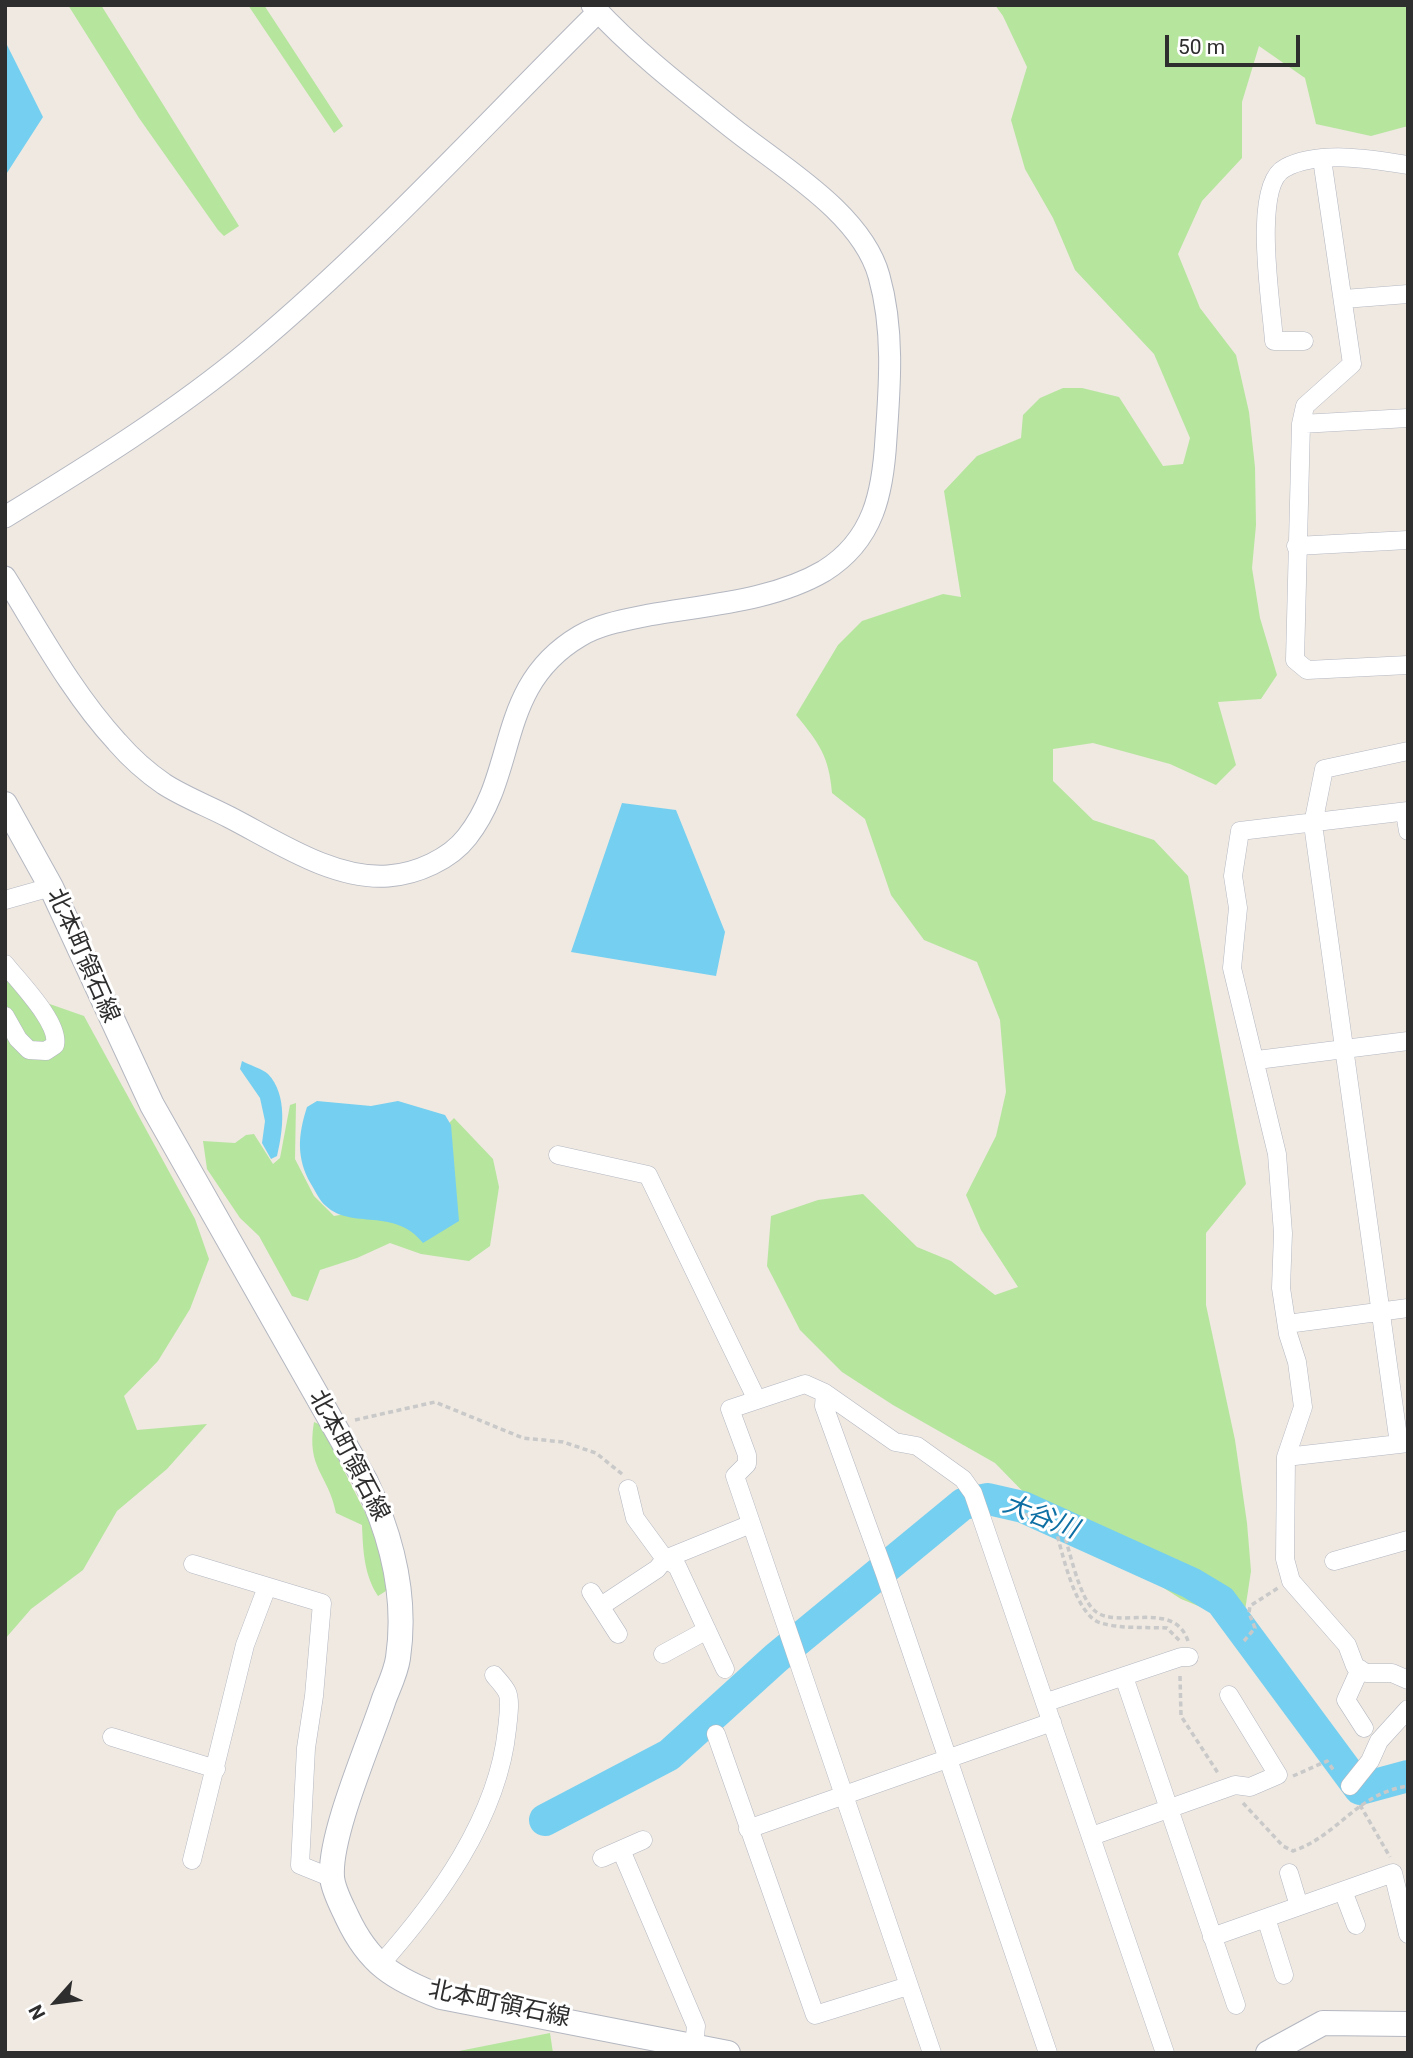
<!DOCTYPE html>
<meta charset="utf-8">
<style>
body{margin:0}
#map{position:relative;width:1413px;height:2058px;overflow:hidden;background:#efe9e1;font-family:Roboto,sans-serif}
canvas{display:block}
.frame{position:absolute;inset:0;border:7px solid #2e2e2e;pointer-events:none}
.north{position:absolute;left:21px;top:1967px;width:70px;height:70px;-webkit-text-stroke:5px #fff;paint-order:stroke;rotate:242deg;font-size:19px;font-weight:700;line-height:28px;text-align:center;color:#2e2e2e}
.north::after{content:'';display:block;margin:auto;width:24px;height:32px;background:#2e2e2e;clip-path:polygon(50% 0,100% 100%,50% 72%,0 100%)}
.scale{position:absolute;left:1165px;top:35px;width:135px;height:32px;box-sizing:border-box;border:4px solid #2e2e2e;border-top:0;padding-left:9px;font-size:21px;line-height:24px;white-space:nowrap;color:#2e2e2e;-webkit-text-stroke:5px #fff;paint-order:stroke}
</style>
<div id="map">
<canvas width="1413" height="2058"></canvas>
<div class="frame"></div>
<div class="north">N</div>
<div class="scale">50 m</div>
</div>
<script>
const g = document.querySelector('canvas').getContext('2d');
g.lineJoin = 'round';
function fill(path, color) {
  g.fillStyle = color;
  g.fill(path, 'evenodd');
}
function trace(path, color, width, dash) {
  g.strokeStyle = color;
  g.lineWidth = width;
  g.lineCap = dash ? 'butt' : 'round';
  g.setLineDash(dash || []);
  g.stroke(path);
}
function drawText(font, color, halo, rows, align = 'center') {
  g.font = font + ' Roboto,"Noto Sans JP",sans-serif';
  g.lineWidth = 6;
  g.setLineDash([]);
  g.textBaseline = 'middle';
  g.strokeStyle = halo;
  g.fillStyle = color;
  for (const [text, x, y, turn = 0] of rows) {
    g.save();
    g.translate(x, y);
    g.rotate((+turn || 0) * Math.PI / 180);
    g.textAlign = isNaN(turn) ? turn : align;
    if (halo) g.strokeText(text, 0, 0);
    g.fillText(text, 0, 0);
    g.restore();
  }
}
fill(new Path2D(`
 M68,5H101L239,226L224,236L218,230L139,118Z
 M248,5H264L343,126L334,133Z
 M995,5H1408V126L1371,136L1316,124L1305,78L1259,46L1242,102V158L1202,201L1178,254L1200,308L1236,355L1249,412L1255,467L1256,525L1252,568L1260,618L1277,675L1261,699L1218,702L1236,765L1216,785L1170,764L1093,743L1053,749V781L1093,820L1154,840L1188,876L1246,1184L1206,1233V1305L1235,1440L1247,1523L1251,1571L1243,1624L1181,1599L1040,1509L995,1463L893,1405L842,1372L800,1330L767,1266L771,1216L818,1200L863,1194L917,1247L951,1261L995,1295L1018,1287L981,1230L966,1195L996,1136L1006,1092L1000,1020L977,962L924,940L891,895L865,819L832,793C829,756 819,743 796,715L838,645L862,621L943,594L961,597L944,491L977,456L1021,438L1023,415L1040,398L1063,388H1082L1119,397L1163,466L1183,464L1190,438L1154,354L1075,270L1053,218L1025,169L1011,120L1027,67L1003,16Z
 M5,957L44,1002L84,1016L195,1219L209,1259L190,1309L158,1361L124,1396L137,1430L207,1424L167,1469L117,1511L83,1570L31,1609L5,1639Z
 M296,1103L295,1159L314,1196L334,1216L362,1211L454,1118L493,1159L499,1187L490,1246L469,1261L421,1254L390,1243L357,1258L320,1270L308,1301L292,1296L259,1236L240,1218L207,1169L203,1141L235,1143L246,1135L254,1134L273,1164L280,1158L290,1105Z
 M314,1422L321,1425L382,1546L389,1589L378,1596C364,1575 363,1550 362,1525L336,1513C328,1473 306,1469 314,1422Z
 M550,2033L553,2053H449Z`), '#b6e59e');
fill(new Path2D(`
 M5,41L43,117L5,176Z
 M622,803L676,810L725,932L716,976L571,952Z
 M242,1061C249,1065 263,1069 268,1074C288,1095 283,1131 277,1156L271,1159L262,1143L265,1121L260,1098L240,1069Z
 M317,1101L371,1106L398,1101L445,1115L451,1125L459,1221L423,1243C395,1207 351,1230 326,1206C319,1200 316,1192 311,1184C296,1158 298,1135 307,1107Z`), '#75cff0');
trace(new Path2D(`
 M545,1820L669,1755L776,1658L963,1504L988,1499L1023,1507L1191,1583L1221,1601L1360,1789L1408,1776`), '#75cff0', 32);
const minor = new Path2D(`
 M1322,159L1352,364L1305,406L1301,424L1295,660L1307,670L1408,665
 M1344,299L1408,294
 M1304,341H1274C1272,307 1251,185 1285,168C1319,150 1371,159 1408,165
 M1301,424L1408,418
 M1296,546L1408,540
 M1408,811L1240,831L1233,876L1238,908L1232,968L1277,1154L1283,1233L1281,1288L1288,1334L1297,1362L1303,1407L1286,1457L1285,1559L1291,1581L1347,1645L1355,1666L1366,1673H1392L1408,1680
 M1405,812L1408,831
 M5,900L51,887
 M5,964C19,982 60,1023 55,1045L46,1051L29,1050L18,1039L5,1016
 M1257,1060L1408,1041
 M558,1155L648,1175L757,1400
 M1287,1324L1408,1308
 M825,1393L824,1406L885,1574L1048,2053
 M1399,1444L1313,824L1324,769L1408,751
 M1286,1457L1408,1443
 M628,1489L635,1518L665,1559L751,1524
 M1334,1561L1408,1540
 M193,1564L322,1603L314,1696L306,1748L300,1865L332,1878
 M591,1592L618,1634
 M601,1606L657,1569L665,1559L677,1566L725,1669
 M663,1654L707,1630
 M1360,1669L1346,1700L1364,1728
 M1124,1677L1236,2005
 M1047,1702L1181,1657H1189
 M716,1734L815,2015L908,1986
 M112,1737L216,1769
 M1350,1786L1370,1761L1379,1741L1408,1709
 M748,1829L1052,1722
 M1092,1836L1235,1785L1250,1787L1278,1775L1229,1695
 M621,1850L696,2026L694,2046
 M602,1858L643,1840
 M192,1860L245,1645L267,1587
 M1289,1873L1299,1906
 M1343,1891L1356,1925
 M1266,1918L1284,1975
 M1212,1937L1393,1873L1408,1934
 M379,1966C437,1901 498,1818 507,1729C508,1719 511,1700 507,1692C504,1686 498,1680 494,1675
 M932,2053L735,1476L747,1464V1455L730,1409L805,1384L825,1393L895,1442L917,1446L963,1479L973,1493L1165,2053`);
const tertiary = new Path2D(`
 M5,517C90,465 174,413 251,349C374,246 484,125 598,12
 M5,577C40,633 72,693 117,742C130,757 148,773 164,784C184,797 208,806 229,817C276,841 333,880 388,876C417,874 450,859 467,837C519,771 495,686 580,636C600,624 625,620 649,615C705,605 773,601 824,571C874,540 883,492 886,438C890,384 894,329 879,276C862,214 783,168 735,130C686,91 634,51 592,5`);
const secondary = new Path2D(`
 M5,804L51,887L152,1105L366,1482C392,1537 407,1597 398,1658C396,1672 389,1686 384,1699C370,1742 329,1835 332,1877C333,1890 342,1906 347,1917C369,1964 394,1979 441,1997L728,2053
 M1268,2053L1323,2023L1408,2024`);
trace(minor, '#b4b7c1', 19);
trace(tertiary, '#b4b7c1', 23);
trace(secondary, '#b4b7c1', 26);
trace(new Path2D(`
 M355,1420L435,1402L523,1438L563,1442L596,1453L622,1474
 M1025,1514L1055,1527C1062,1551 1075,1616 1101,1623C1121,1629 1146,1627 1167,1628L1180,1641
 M1055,1527L1063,1531C1070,1551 1079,1598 1095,1611C1118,1630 1174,1599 1188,1641
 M1244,1641L1255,1628L1249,1613L1250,1606L1278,1588
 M1180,1676L1181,1716L1218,1773
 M1293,1776L1327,1761L1335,1772
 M1243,1803L1283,1846L1293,1851C1338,1836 1357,1793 1408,1786
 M1360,1805L1390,1857`), '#c9c9c9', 3.5, [5, 3.5]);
trace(minor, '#fff', 18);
trace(tertiary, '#fff', 21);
trace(secondary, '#fff', 24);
drawText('24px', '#2e2e2e', '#fff', [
 ["北本町領石線",82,956,66],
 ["北本町領石線",348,1456,62],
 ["北本町領石線",499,2005,12]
]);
drawText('italic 26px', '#0d6fa3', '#fff', [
 ["大谷川",1040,1518,21]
]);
</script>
